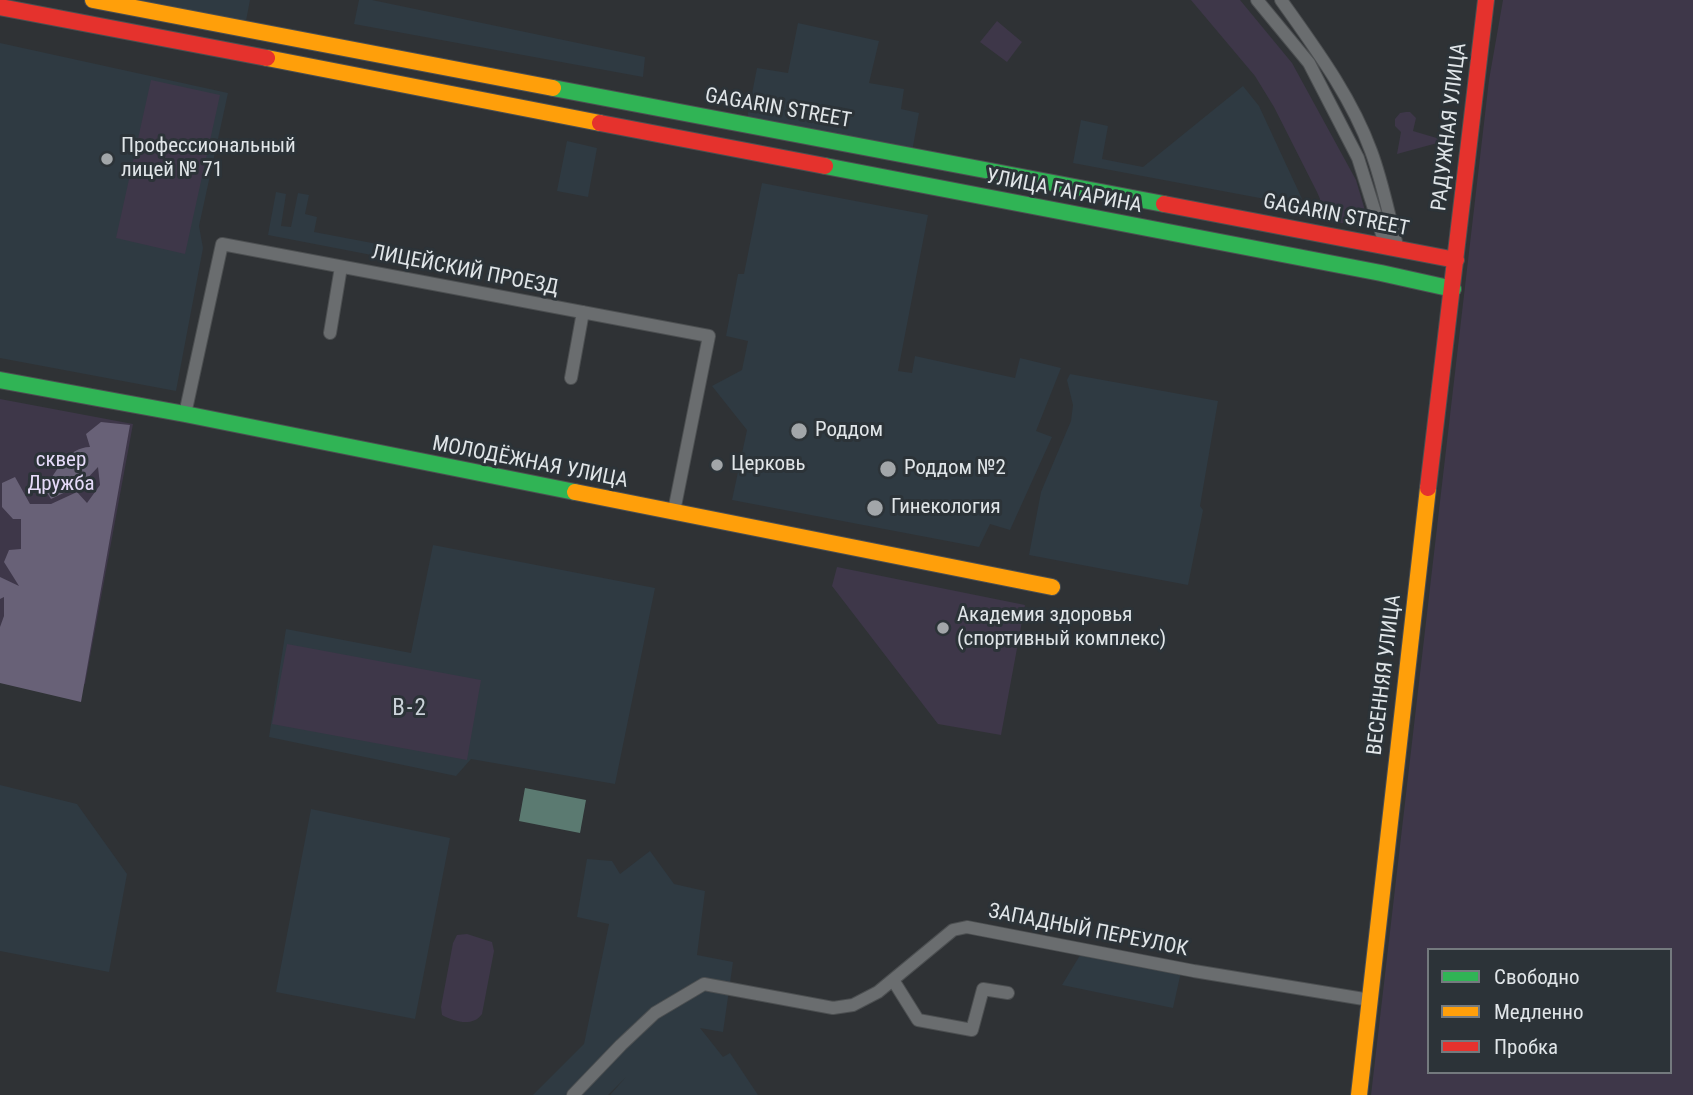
<!DOCTYPE html>
<meta charset="utf-8">
<style>
body{margin:0}
#map{position:relative;width:1693px;height:1095px;overflow:hidden;background:#2f3235;font-family:"Roboto Condensed",sans-serif}
canvas{display:block}
.legend{position:absolute;left:1427px;top:948px;width:245px;height:126px;box-sizing:border-box;background:#2c3338;border:2px solid #747a7e;margin:0;padding:9px 12px;list-style:none;font-size:21px;color:#e0e5e8}
.legend li{display:flex;align-items:center;gap:14px;height:35px}
.legend b{width:35px;border:2px solid #747a7e}
</style>
<div id="map">
<canvas width="1693" height="1095"></canvas>
<ul class="legend">
<li><b style="height:9px;background:#30b455"></b>Свободно</li>
<li><b style="height:9px;background:#ff9f0a"></b>Медленно</li>
<li><b style="height:9px;background:#e5322d"></b>Пробка</li>
</ul>
</div>
<script>
const g = document.querySelector('canvas').getContext('2d');
g.lineJoin = 'round';
function fill(path, color) {
  g.fillStyle = color;
  g.fill(path, 'evenodd');
}
function trace(path, color, width, dash) {
  g.strokeStyle = color;
  g.lineWidth = width;
  g.lineCap = dash ? 'butt' : 'round';
  g.setLineDash(dash || []);
  g.stroke(path);
}
function drawText(font, color, halo, rows, align = 'center') {
  g.font = font + ' "Roboto Condensed",sans-serif';
  g.lineWidth = 6;
  g.setLineDash([]);
  g.textBaseline = 'middle';
  g.strokeStyle = halo;
  g.fillStyle = color;
  for (const [text, x, y, turn = 0] of rows) {
    g.save();
    g.translate(x, y);
    g.rotate((+turn || 0) * Math.PI / 180);
    g.textAlign = isNaN(turn) ? turn : align;
    if (halo) g.strokeText(text, 0, 0);
    g.fillText(text, 0, 0);
    g.restore();
  }
}
fill(new Path2D(`
 M134,0H250L246,21Z
 M359,0H372L645,57L643,77L354,24Z
 M798,23L879,41L869,83L904,89L901,109L919,113L912,152L747,119L757,68L788,73Z
 M0,43L228,93L199,226L203,248L176,391L0,358Z
 M1243,86L1259,106L1297,188L1302,199L1297,205L1073,163L1081,120L1108,126L1102,159L1143,167Z
 M567,141L597,148L588,197L557,191Z
 M762,183L928,215L898,371L912,373L915,356L1015,378L1020,358L1061,368L1036,431L1052,437L1010,530L990,524L979,547L732,500L747,430L712,386L742,370L748,341L726,336L738,274H744Z
 M276,192L286,194L281,226L291,227L298,193L309,195L305,214L317,217L314,232L441,256L439,268L268,235Z
 M1070,374L1218,401L1200,506L1203,510L1188,585L1029,555L1041,492L1071,421L1073,405L1067,380Z
 M433,545L655,588L615,784L471,759L456,776L269,737L286,629L411,653Z
 M0,785L77,804L127,874L109,972L0,951Z
 M311,809L450,838L415,1019L276,992Z
 M650,851L674,884L705,891L697,955L733,962L723,1032L700,1028L723,1057L730,1053L758,1095H610L626,1077L608,1095H533L584,1044L609,924L577,917L587,859L612,861L620,874Z
 M1082,952L1181,972L1173,1008L1062,985Z`), '#2f3a42');
fill(new Path2D(`
 M1191,0H1240L1292,63L1356,180L1366,214C1353,227 1330,224 1314,217L1313,212L1320,199L1317,192L1274,107L1255,76Z
 M1503,0H1693V1095H1371L1489,80ZM1429,950H1670V1072H1429Z
 M997,21L1022,42L1007,62L980,42Z
 M151,80L220,95L185,254L116,238Z
 M1406,112H1410L1416,118L1413,131L1440,139L1441,142L1397,154L1401,132L1395,126V119L1400,113Z
 M0,399L133,424L85,684L0,668Z
 M837,567L1025,605L1001,735L938,724L832,586Z
 M287,644L481,680L467,760L272,724Z
 M467,934L492,942L494,951L482,1014C473,1027 455,1022 442,1015L441,1007L453,943L457,935Z`), '#3e3749');
fill(new Path2D(`
 M101,422L130,425L81,702L0,683V627L4,616V597L0,599V577L19,586L4,562L9,550L21,549V519H13L2,507V483L15,477L30,504H51L77,492L87,503L100,485L98,467L82,484L51,499L45,490C54,473 68,447 90,447L86,434Z`), '#686177');
fill(new Path2D(`
 M525,788L586,800L580,833L519,821Z`), '#5b7a71');
const street = new Path2D(`
 M1257,0L1309,63L1358,158L1386,247
 M1281,0C1315,48 1351,96 1371,151C1383,183 1389,217 1398,249
 M330,333L341,267
 M571,378L583,312
 M185,414L222,244L709,336L674,511
 M893,980L918,1020L972,1030L983,989L1008,993
 M573,1095L621,1045L655,1013L704,984L833,1008L853,1005L878,992L953,930L967,927L1194,971L1370,1000`);
const fast = new Path2D(`
 M553,88L1164,204
 M825,166L1381,273L1453,289
 M0,380L185,414L575,492`);
const slow = new Path2D(`
 M93,0L553,88
 M267,58L600,123
 M575,492L1052,587
 M1359,1095L1428,488`);
const jam = new Path2D(`
 M0,7L267,58
 M600,123L825,166
 M1164,204L1456,260
 M1428,488L1486,0`);
trace(street, '#4c4f51', 14);
trace(fast, '#4c4f51', 18);
trace(slow, '#4c4f51', 18);
trace(jam, '#4c4f51', 18);
trace(street, '#6a6d6f', 12);
trace(fast, '#30b455', 16);
trace(slow, '#ff9f0a', 16);
trace(jam, '#e5322d', 16);
for (const [x, y, r, color] of [
 [107,159,7,"#a2a6a9"],
 [799,431,9,"#a2a6a9"],
 [717,465,7,"#a2a6a9"],
 [888,469,9,"#a2a6a9"],
 [875,508,9,"#a2a6a9"],
 [943,628,7,"#a2a6a9"]
]) {
  const dot = new Path2D();
  dot.arc(x, y, r, 0, 2 * Math.PI);
  g.fillStyle = color;
  g.fill(dot);
  trace(dot, '#2c3338', 2.5);
}
drawText('21px', '#e0e5e8', '#2c3338', [
 ["GAGARIN STREET",778,109,10],
 ["РАДУЖНАЯ УЛИЦА",1450,127,-83],
 ["УЛИЦА ГАГАРИНА",1064,192,11],
 ["GAGARIN STREET",1336,216,11],
 ["ЛИЦЕЙСКИЙ ПРОЕЗД",465,271,11],
 ["МОЛОДЁЖНАЯ УЛИЦА",530,463,11],
 ["ВЕСЕННЯЯ УЛИЦА",1385,675,-83],
 ["ЗАПАДНЫЙ ПЕРЕУЛОК",1088,931,11]
]);
drawText('21px', '#e0e5e8', '#2c3338', [
 ["Профессиональный",121,147],
 ["лицей № 71",121,171],
 ["Роддом",815,431],
 ["Церковь",731,465],
 ["Роддом №2",904,469],
 ["Гинекология",891,508],
 ["Академия здоровья",957,616],
 ["(спортивный комплекс)",957,640]
], 'left');
drawText('21px', '#e6dbf9', '#2c3338', [
 ["сквер",61,461],
 ["Дружба",61,485]
]);
g.letterSpacing = '2px';
drawText('23px', '#cbd3d9', '#2c3338', [
 ["В-2",410,709]
]);
g.letterSpacing = '0px';
</script>
